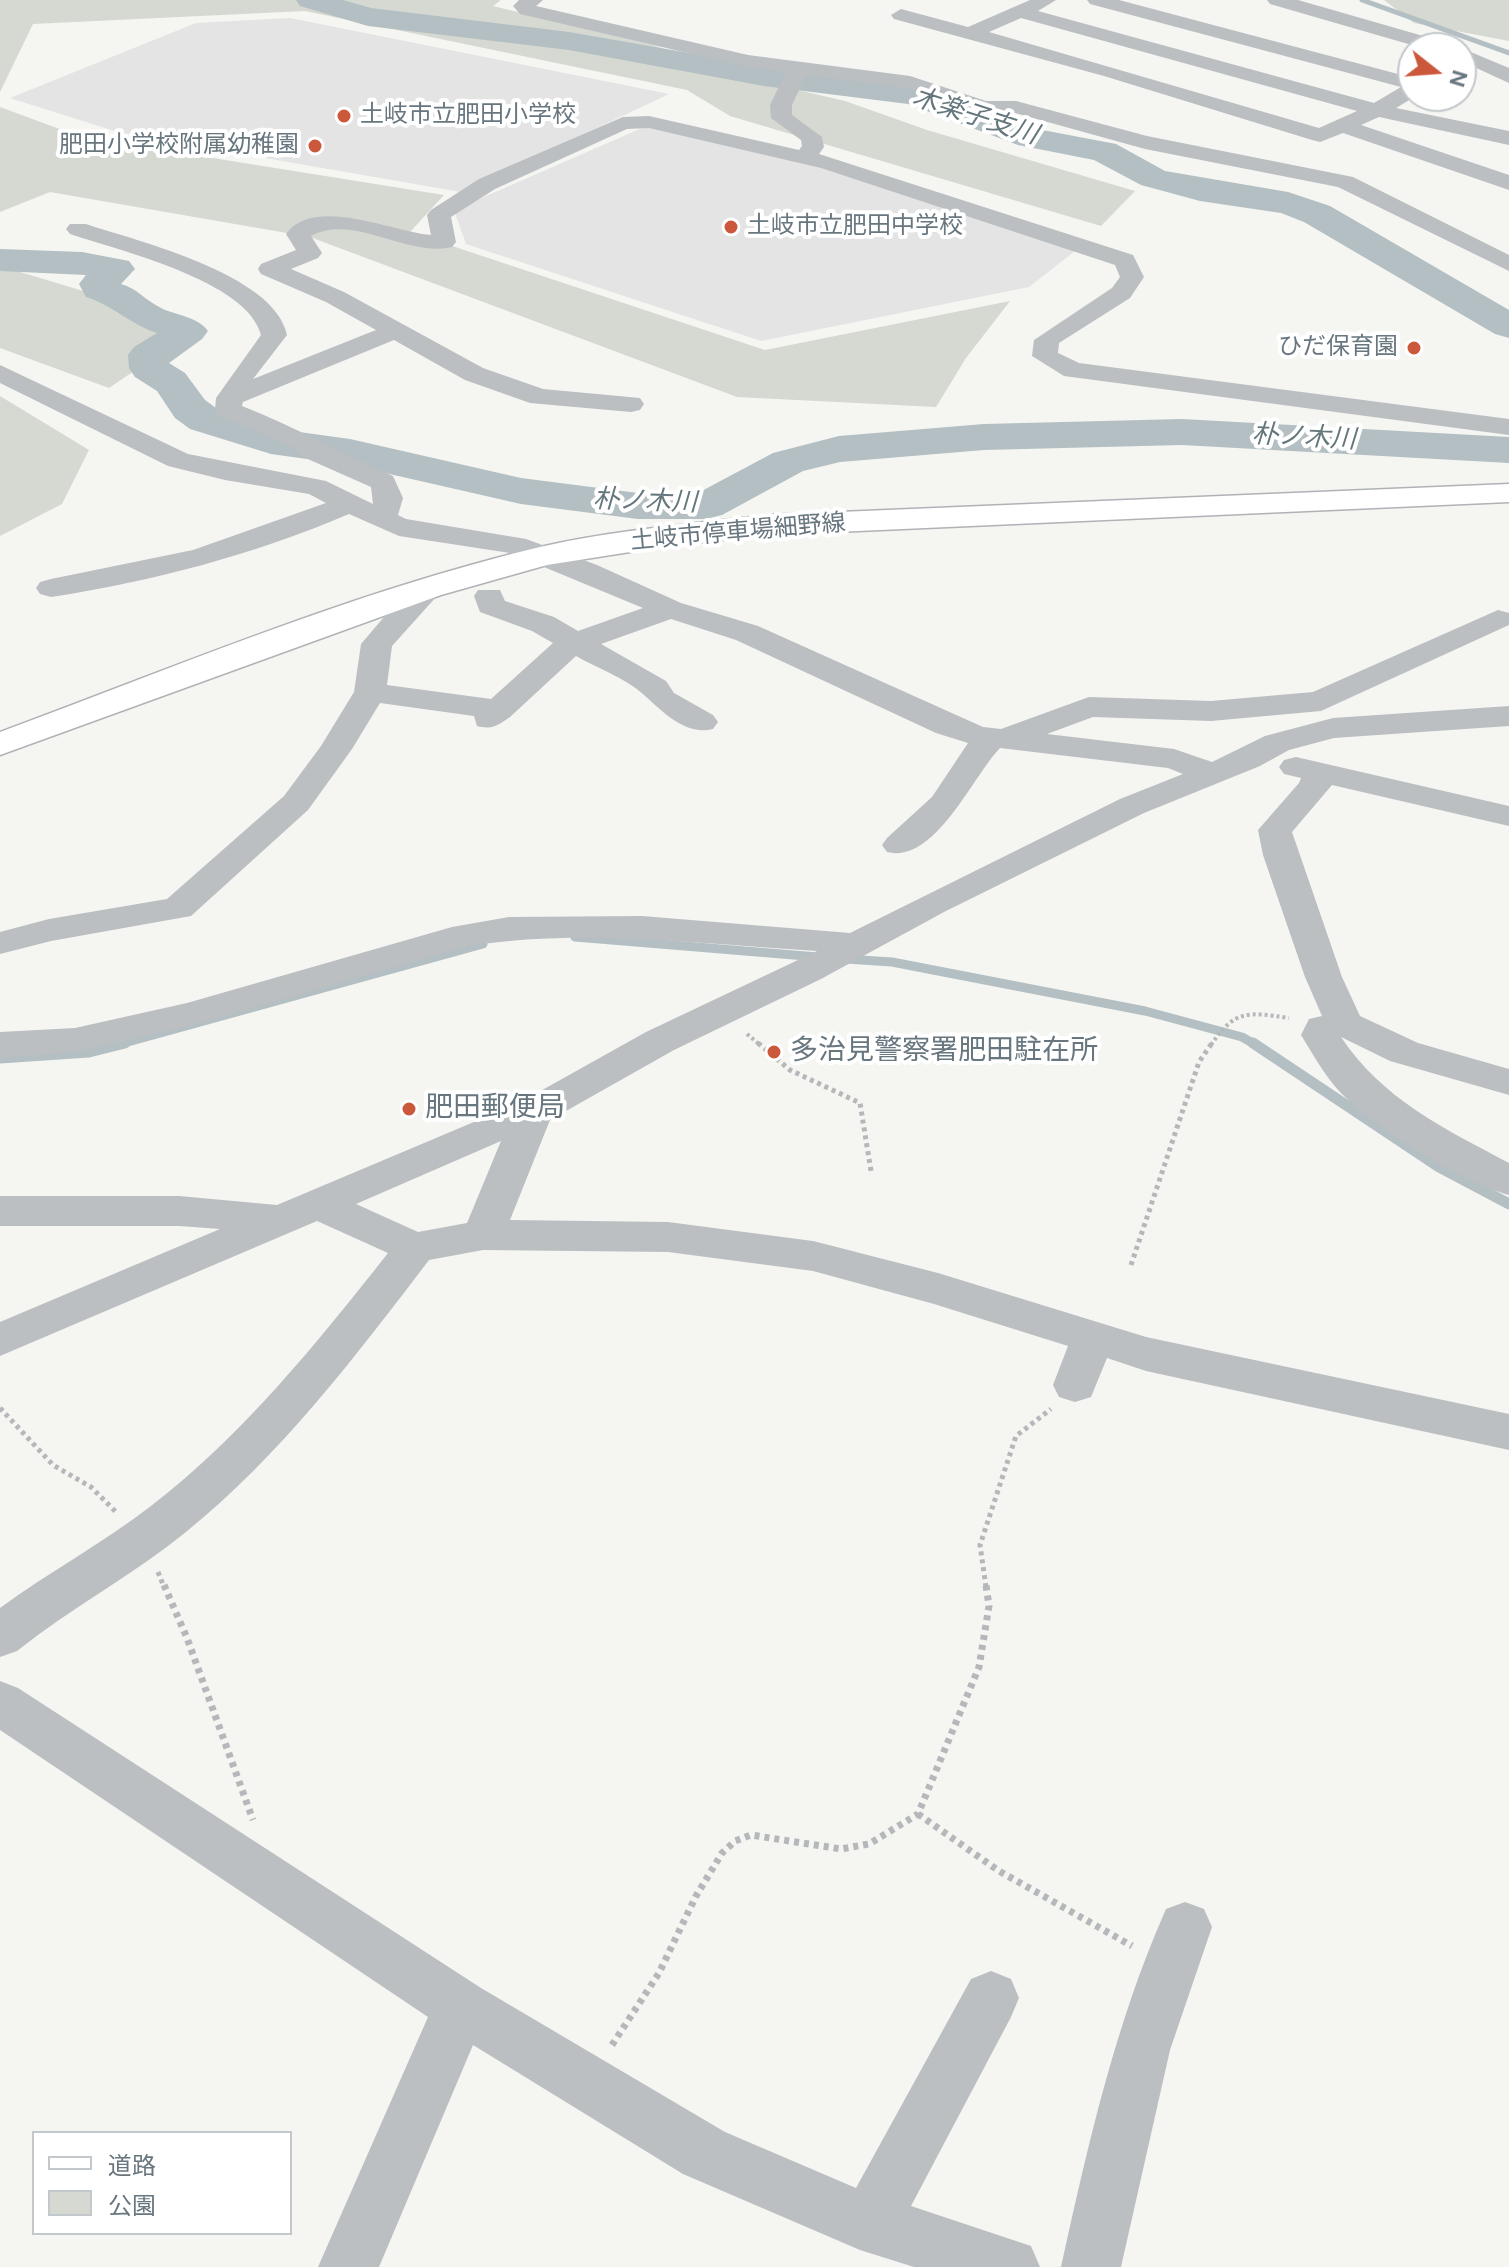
<!DOCTYPE html>
<meta charset="utf-8">
<style>
body{margin:0}
#map{position:relative;width:1509px;height:2267px;overflow:hidden;background:#f5f5f2;font-family:"DM Sans","Noto Sans JP",sans-serif}
canvas{display:block}
.legend{position:absolute;left:32px;top:2131px;width:260px;height:104px;box-sizing:border-box;background:#fff;border:2px solid #c3c8cc;margin:0;padding:10px 14px;list-style:none;font-size:24px;color:#68767f}
.legend li{display:flex;align-items:center;gap:16px;height:40px}
.legend b{width:40px;border:2px solid #c3c8cc}
.north{position:absolute;left:1397px;top:32px;width:80px;height:80px;box-sizing:border-box;background:#fff;border:2px solid #c3c8cc;border-radius:50%;rotate:107deg;font-size:22px;font-weight:700;line-height:32px;text-align:center;color:#68767f}
.north::after{content:'';display:block;margin:auto;width:28px;height:36px;background:#cc583c;clip-path:polygon(50% 0,100% 100%,50% 72%,0 100%)}
</style>
<div id="map">
<canvas width="1509" height="2267"></canvas>
<ul class="legend">
<li><b style="height:10px;background:#fff"></b>道路</li>
<li><b style="height:22px;background:#d5d9d2"></b>公園</li>
</ul>
<div class="north">N</div>
</div>
<script>
const g = document.querySelector('canvas').getContext('2d');
g.lineJoin = 'round';
function fill(path, color) {
  g.fillStyle = color;
  g.fill(path, 'evenodd');
}
function trace(path, color, width, dash) {
  g.strokeStyle = color;
  g.lineWidth = width;
  g.lineCap = dash ? 'butt' : 'round';
  g.setLineDash(dash || []);
  g.stroke(path);
}
function drawText(font, color, halo, rows, align = 'center') {
  g.font = font + ' "DM Sans","Noto Sans JP",sans-serif';
  g.lineWidth = 8;
  g.setLineDash([]);
  g.textBaseline = 'middle';
  g.strokeStyle = halo;
  g.fillStyle = color;
  for (const [text, x, y, turn = 0] of rows) {
    g.save();
    g.translate(x, y);
    g.rotate((+turn || 0) * Math.PI / 180);
    g.textAlign = isNaN(turn) ? turn : align;
    if (halo) g.strokeText(text, 0, 0);
    g.fillText(text, 0, 0);
    g.restore();
  }
}
fill(new Path2D(`
 M290,18L669,94L461,192L121,133L10,98L196,23Z
 M649,125L822,168L1075,251L1029,287L761,341L466,244L454,210Z`), '#e3e4e3');
fill(new Path2D(`
 M0,0H501L493,6L653,45L746,78L845,101L927,130L1135,191L1101,226L730,116L687,90L305,11L33,24L0,92Z
 M1384,0H1509V41L1414,23Z
 M0,107L81,137L444,195L410,232L765,350L1010,301L966,358L936,407L737,397L310,237L50,192L0,212Z
 M0,266L200,326L109,388L0,348Z
 M0,396L89,450L62,504L0,536Z`), '#d5d9d2');
trace(new Path2D(`
 M1362,0L1509,53`), '#b3bfc2', 5);
trace(new Path2D(`
 M575,937L818,957
 M846,959L892,962L1145,1011L1242,1037L1256,1045
 M117,1045L483,944`), '#b3bfc2', 9);
trace(new Path2D(`
 M1253,1043L1439,1167L1509,1204
 M0,1058L89,1052L125,1043`), '#b3bfc2', 11);
fill(new Path2D(`
 M296,0H343L371,8L569,32L764,66L926,88L1037,129L1116,144L1165,171L1288,192L1330,206L1509,310V338L1495,334L1304,222L1281,213L1200,201L1141,185L1094,160L1018,145L908,104L764,86L569,50L368,26L300,6Z
 M0,249L82,252L129,261L135,269L121,284C137,288 146,301 161,308C177,316 197,316 208,331L202,339L169,363L185,373L205,400L220,411L277,429L350,439L521,478L638,493H698L773,453L839,436L984,424L1182,419L1509,437V463L1182,445L984,450L840,462L803,471L722,515L706,519H638L521,504L350,465L271,454L190,429L175,418L157,391L135,377L129,368L128,355L134,347L157,333C130,324 112,305 86,297L79,284L86,275L0,271Z`), '#b3bfc2');
const primary = new Path2D(`
 M1509,484V502L768,535L675,545L547,565L441,595L0,755V732C178,666 355,591 540,547C614,530 692,524 768,515Z`);
trace(primary, '#afb3b6', 3);
trace(new Path2D(`
 M747,1034L760,1045
 M1211,1045C1235,1009 1248,1012 1289,1018`), '#b5b8ba', 4, [3, 3]);
trace(new Path2D(`
 M758,1043L790,1070L860,1103L871,1171
 M1131,1265L1199,1062L1212,1043
 M0,1408L53,1465L91,1487L116,1512
 M158,1572L164,1587
 M986,1587L980,1545L1016,1436L1051,1409`), '#b5b8ba', 5, [4, 4]);
trace(new Path2D(`
 M164,1585L187,1638L253,1820
 M918,1814L999,1871L1132,1946
 M612,2045L659,1973L696,1896L722,1853L735,1841L751,1835L841,1849L869,1844L918,1814L979,1667L989,1606L986,1585`), '#b5b8ba', 7, [5, 5]);
fill(new Path2D(`
 M519,0H543L536,6L748,55L910,76L986,101H1016L1147,136L1353,177L1509,255V271L1338,187L1145,149L1015,113H984L907,88L806,75L792,105V115L822,137L824,147L819,154L1133,255L1144,277L1130,298L1059,343L1058,353L1079,363L1509,419V435L1064,376L1032,356L1034,340L1112,288L1120,277L1115,265L821,168L649,128L627,129L495,189L451,217L456,242L452,247C407,258 354,213 311,236L322,253L318,258L291,269L344,292L483,368L543,389L640,398L644,404L640,410L631,412L530,403L465,380L394,340L243,402L242,406C295,427 341,453 393,476L403,498L398,515L406,519L526,539L597,565L681,603L758,626L983,727L1001,729L1089,697L1211,701L1313,692L1498,610L1509,613V625L1321,711L1211,721L1093,717L1047,734L1174,749L1212,762L1265,736L1333,718L1509,706V726L1334,738L1289,750L1260,766L1144,813L944,912L821,979L674,1050L550,1120L510,1220L668,1222L813,1241L938,1273L1146,1337L1509,1414V1450L1146,1371L1107,1358L1091,1397L1075,1402L1059,1397L1053,1385L1068,1346L934,1304L813,1271L668,1252L483,1250L429,1260C355,1357 281,1455 186,1532C133,1575 71,1608 17,1651L0,1657V1608C49,1572 103,1543 151,1506C243,1435 317,1343 388,1253L317,1221L0,1356V1322L220,1229L179,1226H0V1196H179L277,1205L519,1103L646,1032L817,951C700,944 585,928 468,946L191,1026L75,1052L0,1058V1032L75,1028L187,1003L452,927L509,917L642,916L850,933L1120,799L1183,774L1168,768L1000,748C972,777 935,864 887,852L882,845L887,838L932,797L968,743L936,733L736,640L671,619L601,644L666,681L674,693L713,715L718,722L713,729C685,736 662,711 643,694C625,678 597,668 576,656L510,717C498,725 493,730 477,726L474,716L380,703L352,749L308,810L191,916L51,941L0,954V932L49,919L167,899L284,796L321,746L354,692L361,644L412,584H434L437,596L392,646L387,685L491,699L553,643L532,631L480,612L474,596L478,590H500L505,601L554,617L578,631L643,608L510,553L399,536L349,514C253,555 154,581 51,597L40,594L36,588L40,582L51,579L193,550L326,503L309,494L225,480L168,466L0,383V365L188,454L326,481L373,504L371,487L301,456L292,446L219,416L215,410L216,398L261,335C248,281 118,250 70,234L66,229L70,224H86C137,241 275,274 287,335L253,379L376,330L326,302L261,274L258,269L261,264L296,250L286,234C314,195 393,232 431,235L427,215L431,210L479,179L623,117L649,116L799,150L802,146L801,140L771,118L770,105L786,72L748,67L520,14L513,6ZM501,1141L467,1223L418,1232L356,1204Z
 M1030,0H1056L1038,11L1374,103L1401,87L1090,4L1087,0H1119L1413,78V96H1416L1396,108L1509,131V145L1379,117L1361,125L1509,175V190L1343,133L1320,142L1312,140L1104,76L894,19L891,15L901,9L968,27ZM1021,18L1357,111L1319,128L989,32Z
 M1267,0H1298L1451,44L1454,48H1422L1270,4Z
 M1461,48L1509,68V83L1461,61Z
 M1296,757L1509,806V826L1332,785L1292,832L1342,977L1360,1016L1418,1043L1509,1069V1095L1390,1061L1341,1037C1382,1099 1445,1129 1509,1163V1195C1462,1182 1373,1127 1340,1092C1324,1075 1313,1054 1301,1035L1309,1019L1322,1016L1305,977L1263,855L1258,830L1299,783L1301,778L1284,774L1279,767L1284,760Z
 M0,1681L18,1688L481,1988L725,2132L856,2188L971,1979L991,1971L1011,1979L1019,1998L1011,2017L911,2206L1031,2246L1040,2267H914L860,2250L683,2174L473,2045L379,2267H318L428,2017L0,1730Z
 M1185,1902L1204,1909L1212,1927L1170,2050L1121,2267H1061C1088,2145 1115,2024 1166,1909Z`), '#bbbfc2');
fill(primary, '#fff');
for (const [x, y, r, color] of [
 [344,116,8,"#cc583c"],
 [315,146,8,"#cc583c"],
 [731,227,8,"#cc583c"],
 [1414,348,8,"#cc583c"],
 [774,1052,8,"#cc583c"],
 [409,1109,8,"#cc583c"]
]) {
  const dot = new Path2D();
  dot.arc(x, y, r, 0, 2 * Math.PI);
  g.fillStyle = color;
  g.fill(dot);
  trace(dot, '#fff', 3);
}
drawText('24px', '#68767f', '#fff', [
 ["土岐市立肥田小学校",360,116],
 ["肥田小学校附属幼稚園",299,146,"right"],
 ["土岐市立肥田中学校",747,227],
 ["ひだ保育園",1398,348,"right"]
], 'left');
drawText('24px', '#68767f', '#fff', [
 ["土岐市停車場細野線",738,533,-5]
]);
drawText('italic 26px', '#64777c', '#fff', [
 ["木楽子支川",975,117,18],
 ["朴ノ木川",1304,438,3],
 ["朴ノ木川",645,502,2]
]);
drawText('28px', '#68767f', '#fff', [
 ["多治見警察署肥田駐在所",790,1052],
 ["肥田郵便局",425,1109]
], 'left');
</script>
